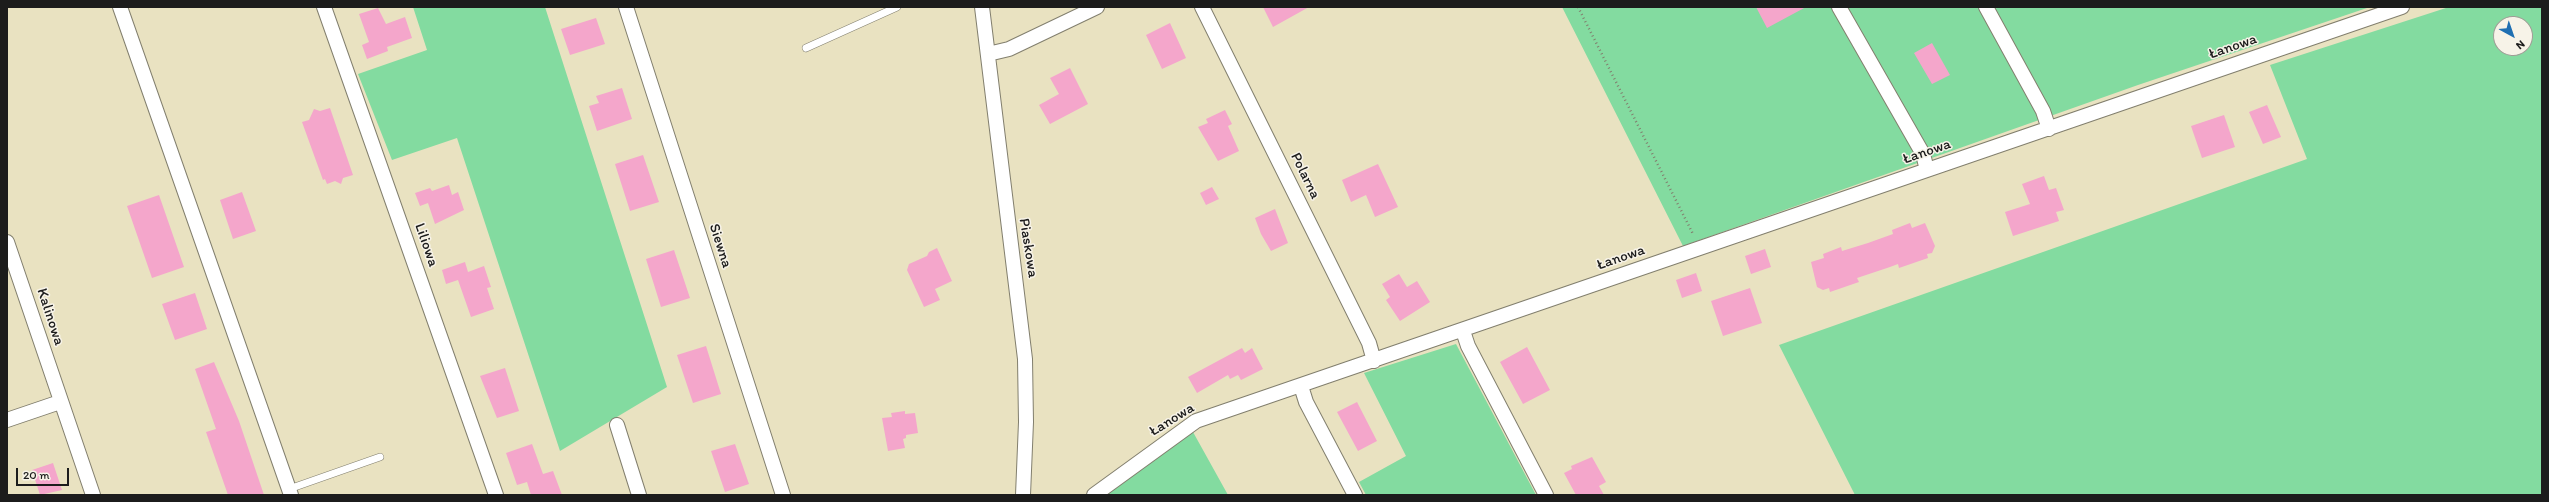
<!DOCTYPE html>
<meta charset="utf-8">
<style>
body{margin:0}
#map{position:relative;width:2549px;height:502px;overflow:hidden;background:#e9e2c1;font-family:Itim,sans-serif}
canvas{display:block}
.frame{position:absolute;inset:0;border:8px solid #1c1c1c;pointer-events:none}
.north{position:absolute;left:2493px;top:16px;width:40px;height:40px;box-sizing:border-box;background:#f7f3e8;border:1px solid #9f9d96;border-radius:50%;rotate:140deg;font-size:11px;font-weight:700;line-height:16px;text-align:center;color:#1c1c1c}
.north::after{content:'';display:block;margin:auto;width:14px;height:18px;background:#1f6fb2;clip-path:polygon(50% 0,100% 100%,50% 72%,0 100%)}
.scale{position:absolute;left:16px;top:468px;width:53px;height:18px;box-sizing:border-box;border:2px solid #1c1c1c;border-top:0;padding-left:5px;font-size:12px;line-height:14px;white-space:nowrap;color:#1c1c1c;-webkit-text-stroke:3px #f7f3e8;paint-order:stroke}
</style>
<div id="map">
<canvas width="2549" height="502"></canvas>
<div class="frame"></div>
<div class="north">N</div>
<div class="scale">20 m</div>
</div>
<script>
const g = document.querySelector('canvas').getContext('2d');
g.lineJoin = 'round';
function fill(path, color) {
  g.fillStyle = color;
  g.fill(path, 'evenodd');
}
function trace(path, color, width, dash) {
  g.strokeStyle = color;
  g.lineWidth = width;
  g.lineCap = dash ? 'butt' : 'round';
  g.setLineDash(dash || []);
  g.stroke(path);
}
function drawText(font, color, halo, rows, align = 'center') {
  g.font = font + ' Itim,sans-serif';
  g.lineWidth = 3;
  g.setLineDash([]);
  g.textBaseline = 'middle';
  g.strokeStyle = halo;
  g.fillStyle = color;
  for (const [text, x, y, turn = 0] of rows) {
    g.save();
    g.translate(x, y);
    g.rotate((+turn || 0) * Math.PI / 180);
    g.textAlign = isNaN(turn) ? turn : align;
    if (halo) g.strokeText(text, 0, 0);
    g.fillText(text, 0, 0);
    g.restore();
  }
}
fill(new Path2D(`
 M413,7H545L667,387L560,451L457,138L392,160L358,74L427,50Z
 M1562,7H2370L2138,85L1683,246Z
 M2449,7H2542V495H1855L1779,345L2307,159L2270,65ZM2501,24H2525V48H2501Z
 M1456,344L1536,495H1366L1359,482L1406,456L1364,373Z
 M1193,432L1228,495H1106Z`), '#83dba0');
fill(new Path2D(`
 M1263,7H1309L1273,27Z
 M1756,7H1806L1767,28Z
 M378,8L386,24L405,17L412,38L387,47L388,51L367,59L362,45L369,42L359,14Z
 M596,18L605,44L570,55L561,29Z
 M1170,23L1186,58L1162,69L1146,35Z
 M1932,43L1950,75L1932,84L1914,53Z
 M1070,68L1088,104L1050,124L1039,105L1059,94L1050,78Z
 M622,88L632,119L597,131L589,106L599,103L596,96Z
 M2267,105L2281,137L2263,144L2249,112Z
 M330,108L353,175L343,178L341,184L335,181L327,184L325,179L323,180L302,122L309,120L314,109L320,111Z
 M1225,110L1232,124L1228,126L1239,151L1218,161L1198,127L1208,123L1206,119Z
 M2224,115L2235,147L2202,158L2191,126Z
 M643,155L659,202L630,211L615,164Z
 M1378,164L1398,207L1375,217L1366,195L1351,202L1342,180Z
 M2044,176L2049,190L2056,188L2064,210L2056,212L2059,221L2013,236L2005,212L2030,204L2022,184Z
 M449,185L452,195L458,192L464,210L435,224L428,203L420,206L415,193L430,188L432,191Z
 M1212,187L1219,199L1206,205L1200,193Z
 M242,192L256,231L233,239L220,200Z
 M159,195L184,267L152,278L127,206Z
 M1275,209L1288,243L1271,251L1261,234L1255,218Z
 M1910,223L1912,228L1925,223L1935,246L1932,253L1927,254L1928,258L1899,268L1898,264L1890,267L1857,278L1859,282L1830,292L1829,288L1823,290L1817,287L1811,262L1824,258L1823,254L1841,247L1842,251L1868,243L1893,234L1892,230Z
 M937,248L952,281L935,289L940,300L924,307L907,270L909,264L927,256L929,252Z
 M1765,249L1771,267L1751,274L1745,256Z
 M674,250L690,298L661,307L646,259Z
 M465,262L468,272L484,266L491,287L487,288L494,309L471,317L458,280L446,284L442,270Z
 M1696,273L1702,291L1682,298L1676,280Z
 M1399,274L1407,287L1417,281L1430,302L1400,321L1386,300L1390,297L1382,284Z
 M1750,288L1762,323L1723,336L1711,301Z
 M195,293L207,329L175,340L162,304Z
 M706,346L721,394L693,403L677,355Z
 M1527,347L1550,390L1523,404L1500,362Z
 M1242,348L1245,353L1252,348L1263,369L1241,380L1238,375L1230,379L1228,375L1197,393L1188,377Z
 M214,362L239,421L264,495H228L206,432L216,429L195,369Z
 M505,368L519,411L497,418L480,376Z
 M1357,402L1377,441L1358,451L1337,412Z
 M905,411V414L915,413L918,433L906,435V438L903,439L905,448L888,451L882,418L892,417L891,413Z
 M532,444L543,474L553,471L562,495H531L527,482L517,485L506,453Z
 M735,444L749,484L725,492L711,451Z
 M1592,457L1606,482L1599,486L1604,495H1576L1564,473L1572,469L1571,466Z
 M53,463L62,490L40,495L32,470Z`), '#f4a6cb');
const lane = new Path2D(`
 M806,48L897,7
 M289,489L380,457`);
const street = new Path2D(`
 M120,7L291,495
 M324,7L496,495
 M626,7L783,495
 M982,7L1025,359L1026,422L1023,495
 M1202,7L1369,343L1374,361
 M1839,7L1923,154L1927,170
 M1986,7L2043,111L2049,129
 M988,54L1009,49L1097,7
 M7,242L93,495
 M1463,331L1468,346L1546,495
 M1301,386L1306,402L1355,495
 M7,420L60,402
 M617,425L639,495
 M1094,495L1196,421L2402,7`);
trace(lane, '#827f6e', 8);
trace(street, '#827f6e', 16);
trace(new Path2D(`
 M1578,7L1693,234`), '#827f6e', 2.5, [1, 3]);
trace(lane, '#fff', 7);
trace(street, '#fff', 14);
drawText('15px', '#1c1c1c', '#f7f3e8', [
 ["Łanowa",2233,47,-19],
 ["Łanowa",1927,152,-19],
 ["Polarna",1305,176,64],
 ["Liliowa",426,245,71],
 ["Siewna",720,246,72],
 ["Piaskowa",1028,248,81],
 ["Łanowa",1621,258,-19],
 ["Kalinowa",50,317,72],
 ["Łanowa",1172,420,-32]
]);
</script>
